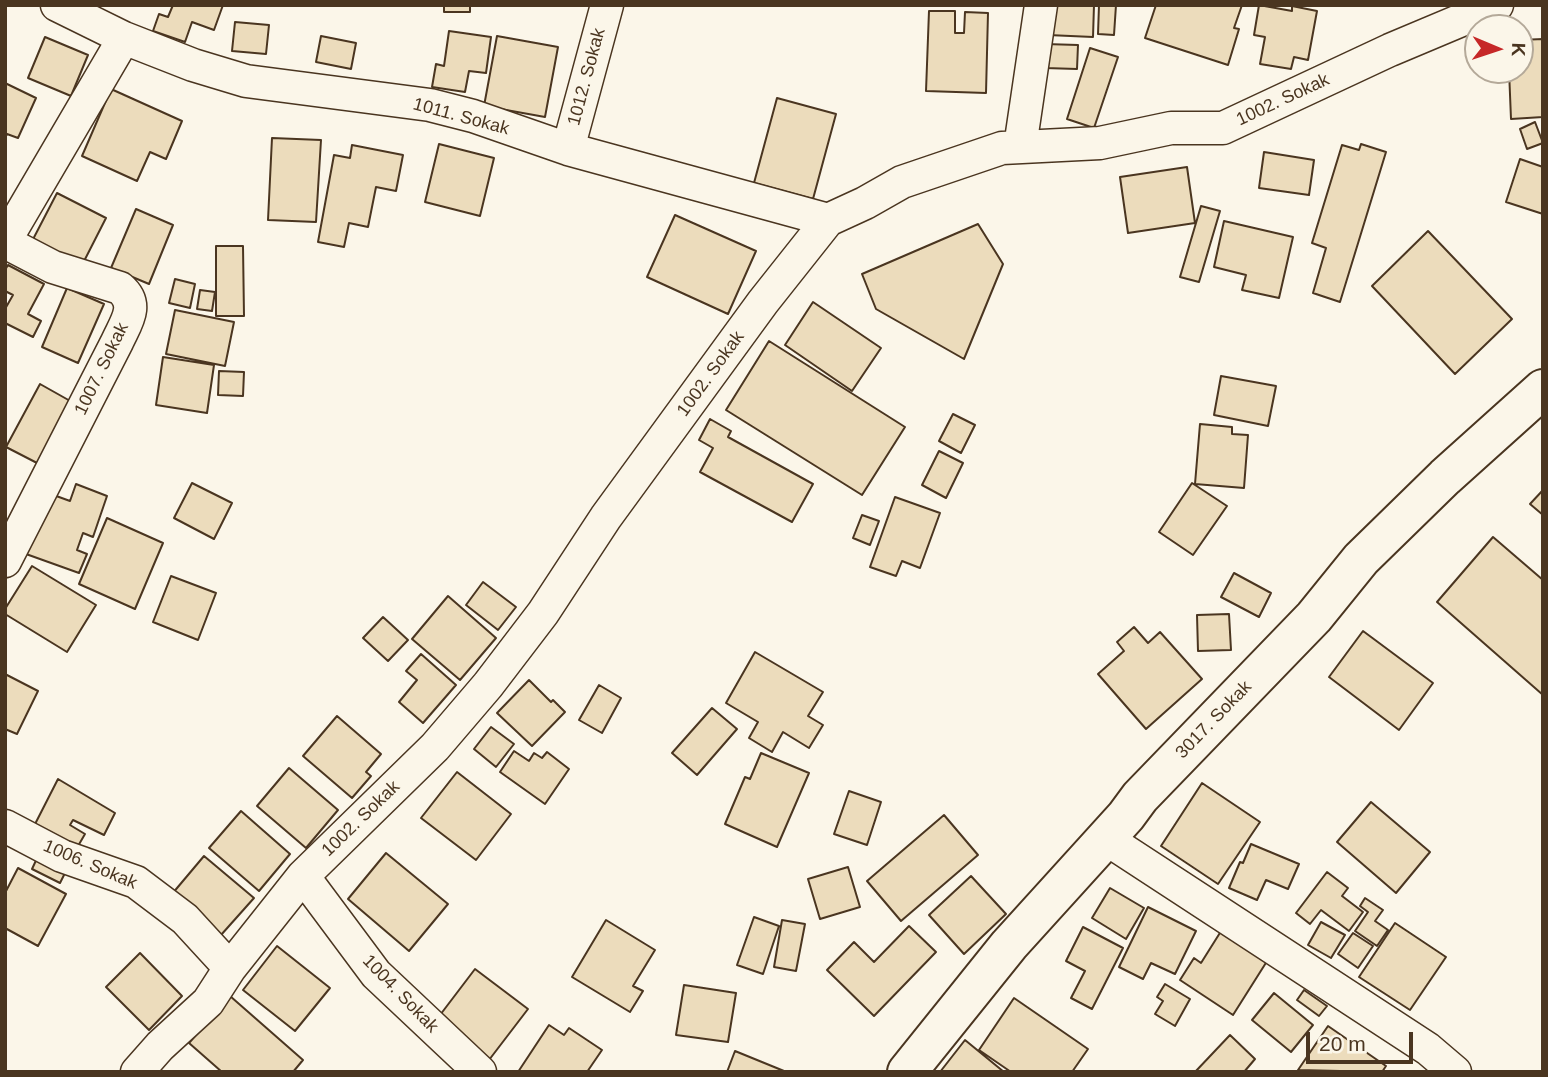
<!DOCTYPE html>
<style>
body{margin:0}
#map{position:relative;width:1548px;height:1077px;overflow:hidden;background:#fbf6e9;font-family:Helvetica,sans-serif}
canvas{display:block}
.frame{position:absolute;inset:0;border:7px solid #4a3520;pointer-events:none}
.north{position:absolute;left:1464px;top:14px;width:70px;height:70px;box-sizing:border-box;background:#fbf6e9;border:2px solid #b4a999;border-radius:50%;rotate:92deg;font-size:19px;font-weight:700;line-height:28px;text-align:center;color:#4a3520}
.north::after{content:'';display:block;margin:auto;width:24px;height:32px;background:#c62828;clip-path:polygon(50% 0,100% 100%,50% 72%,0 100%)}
.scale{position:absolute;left:1306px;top:1032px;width:107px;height:32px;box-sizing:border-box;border:4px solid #4a3520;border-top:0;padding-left:9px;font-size:21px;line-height:24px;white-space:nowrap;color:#4a3520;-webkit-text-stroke:5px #fbf6e9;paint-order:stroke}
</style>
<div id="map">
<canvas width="1548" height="1077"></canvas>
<div class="frame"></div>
<div class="north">K</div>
<div class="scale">20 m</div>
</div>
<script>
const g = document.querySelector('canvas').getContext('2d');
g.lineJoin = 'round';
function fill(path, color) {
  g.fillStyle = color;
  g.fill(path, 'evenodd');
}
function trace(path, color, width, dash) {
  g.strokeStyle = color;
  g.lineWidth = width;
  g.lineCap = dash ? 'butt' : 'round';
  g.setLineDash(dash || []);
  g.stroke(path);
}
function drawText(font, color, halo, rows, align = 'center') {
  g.font = font + ' Helvetica,sans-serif';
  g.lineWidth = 5;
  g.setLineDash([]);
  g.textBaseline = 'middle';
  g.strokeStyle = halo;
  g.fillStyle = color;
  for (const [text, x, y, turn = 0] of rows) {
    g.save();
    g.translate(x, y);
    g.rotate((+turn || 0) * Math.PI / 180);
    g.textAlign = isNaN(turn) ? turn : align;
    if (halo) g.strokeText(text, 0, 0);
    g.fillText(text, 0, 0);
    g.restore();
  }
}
const building = new Path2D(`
 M173,5H223L214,30L192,22L185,42L153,31L159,14L168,17Z
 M444,5H470V12H444Z
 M1049,5H1094L1093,37L1048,35Z
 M1099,5H1116L1114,35L1098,34Z
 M1156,5H1242L1234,28L1239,29L1228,65L1145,38Z
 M1259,5L1292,11V6L1317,11L1308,60L1294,57L1291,69L1260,64L1265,37L1254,35Z
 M929,11H955V33H964L965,12L988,13L986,93L926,91Z
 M235,22L269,25L266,54L232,51Z
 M449,31L491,37L486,73L469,71L465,92L432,87L436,64L444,66Z
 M321,36L356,43L351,69L316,62Z
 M497,36L558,47L545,117L484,106Z
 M45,37L88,55L71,96L28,78Z
 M1543,39V117L1511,119L1509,70H1520V40Z
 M1045,44L1078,45L1077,69L1045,68Z
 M1090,48L1118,57L1094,128L1067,119Z
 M5,83L36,98L18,138L7,134L5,138Z
 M111,89L182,121L166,159L150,152L137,181L82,156Z
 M777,98L836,114L813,199L754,183Z
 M1535,122L1543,143L1527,149L1520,129Z
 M272,138L321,140L316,222L268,220Z
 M439,144L494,158L480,216L425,202Z
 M1361,144L1386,152L1340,302L1313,293L1326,248L1312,243L1342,145L1359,150Z
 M352,145L403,155L396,191L376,187L368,227L349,223L344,247L318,242L334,155L350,158Z
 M1264,152L1314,160L1309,195L1259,188Z
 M1520,159L1543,167V214L1506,202Z
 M1187,167L1195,223L1128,233L1120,177Z
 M57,193L106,218L78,273L29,247Z
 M1201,206L1220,211L1199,282L1180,277Z
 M136,209L173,225L149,284L111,268Z
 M675,215L756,251L728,314L647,277Z
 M1224,221L1293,237L1279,298L1242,290L1246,275L1214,267Z
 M978,224L1003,264L964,359L876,309L862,274Z
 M1428,231L1512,319L1455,374L1372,286Z
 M216,246H243L244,316H216Z
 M8,265L44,284L28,314L41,321L33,337L5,323V309L13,295L5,291V270Z
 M175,279L195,284L190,308L169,303Z
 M67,288L104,304L78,363L42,347Z
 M200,290L215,292L212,311L197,309Z
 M813,302L881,348L852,391L785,345Z
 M175,310L234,322L225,366L166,354Z
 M769,341L905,427L862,495L726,410Z
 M163,357L214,365L207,413L156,405Z
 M219,371L244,372L243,396L218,395Z
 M1221,376L1276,386L1268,426L1214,415Z
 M40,384L72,402L39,464L6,447Z
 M953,414L975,425L961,453L939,441Z
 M710,419L731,431L728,437L813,484L792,522L700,472L713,448L699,440Z
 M1200,424L1232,427V434L1248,435L1244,488L1195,484Z
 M939,451L963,463L946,498L922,485Z
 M192,483L232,503L214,539L174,518Z
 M1192,483L1227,506L1193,555L1159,532Z
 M76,484L107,496L93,537L83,533L77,550L87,554L79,573L26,554L48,493L70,501Z
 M1543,490V515L1530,504Z
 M895,497L940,513L920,568L902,561L896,576L870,567Z
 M862,515L879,521L870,545L853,538Z
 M107,518L163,543L135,609L79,584Z
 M1493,537L1543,580V695L1437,602Z
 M32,566L96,605L67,652L5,614V609Z
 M1234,573L1271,593L1259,617L1221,597Z
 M171,576L216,593L198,640L153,622Z
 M483,582L516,607L498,630L466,605Z
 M448,596L496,638L460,680L412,639Z
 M1229,614L1231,650L1198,651L1197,615Z
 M383,617L408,640L388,661L363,638Z
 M1134,627L1148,643L1160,632L1202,679L1146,729L1098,674L1124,651L1117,642Z
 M1363,631L1433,683L1399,730L1329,677Z
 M755,652L823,692L808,716L823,725L809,748L783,732L772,752L749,738L758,722L726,703Z
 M421,654L456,685L423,723L399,702L417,680L406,671Z
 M5,674L38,691L17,734L5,729Z
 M529,680L551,702L553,700L565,712L532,746L497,713Z
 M599,685L621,698L602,733L579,720Z
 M712,708L737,729L697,775L672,753Z
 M337,716L381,754L366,772L371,776L352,798L303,756Z
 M491,727L514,744L496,767L474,749Z
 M514,751L529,761L534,753L542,758L547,752L569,769L545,804L500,772Z
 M761,753L809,773L777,847L725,824L745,777L750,779Z
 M289,768L338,810L306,848L257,806Z
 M457,772L511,814L476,860L421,818Z
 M58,779L115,813L104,835L73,820L70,825L85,834L74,853L32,830Z
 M1202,783L1260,822L1218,884L1161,846Z
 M849,791L881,802L867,845L834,834Z
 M1371,802L1430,852L1396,893L1337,842Z
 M241,811L290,854L259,891L209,848Z
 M944,815L978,855L901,921L867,881Z
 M1251,844L1299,864L1288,889L1266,880L1257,900L1229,888L1240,862L1243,863Z
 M386,853L448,904L409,951L348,899Z
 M39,854L67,869L60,883L32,869Z
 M204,856L254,898L221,935L172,894Z
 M848,867L860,907L820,919L808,879Z
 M18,868L66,894L38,946L5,928V893Z
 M1327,872L1348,888L1342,896L1363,912L1349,931L1321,910L1310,924L1296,913Z
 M971,876L1006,914L964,954L929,915Z
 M1110,888L1144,908L1126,939L1092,918Z
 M1365,898L1383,910L1375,921L1388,930L1377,946L1355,931L1368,912L1360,906Z
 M1148,907L1196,931L1175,974L1151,963L1143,979L1119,967Z
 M754,917L779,926L763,974L737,965Z
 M606,920L655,950L633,986L643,991L630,1012L572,977Z
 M782,920L805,924L796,971L774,967Z
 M1321,922L1345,935L1331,958L1308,945Z
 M1395,923L1446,957L1410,1010L1359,977Z
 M909,926L936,952L874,1016L827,970L854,942L874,962Z
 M1083,927L1123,948L1092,1009L1071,998L1085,971L1066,961Z
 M1223,928L1269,958L1233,1015L1180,980L1194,958L1201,963Z
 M1353,933L1373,946L1358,968L1338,954Z
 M277,946L330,988L295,1031L243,990Z
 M140,953L182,996L149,1030L106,987Z
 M475,969L528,1009L489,1060L437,1019Z
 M1165,984L1190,999L1175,1026L1155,1014L1163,1001L1157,997Z
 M684,985L736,993L728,1042L676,1035Z
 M1304,990L1327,1006L1319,1016L1297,1000Z
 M1274,993L1313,1025L1291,1052L1252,1020Z
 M230,996L303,1060L293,1072H222L189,1043Z
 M1014,998L1088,1049L1072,1072H1011L979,1050Z
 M549,1025L564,1035L569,1028L602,1050L587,1072H518Z
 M1328,1026L1386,1066L1382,1072L1298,1070Z
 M1230,1035L1255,1059L1244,1072H1195Z
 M965,1040L1004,1072H940Z
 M735,1051L784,1071V1072H727Z`);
fill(building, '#ecdcbc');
trace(building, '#4a3520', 2);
const minor = new Path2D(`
 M57,5L124,38L193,65L246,81L430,105L473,116L568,149L828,220
 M1020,147L1041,5
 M568,149L607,5
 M5,241L124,38
 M5,242L53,267L120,288C140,305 126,322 117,342L5,561
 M5,826L62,856L136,882L185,919L230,968
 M1105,838L1428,1049L1455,1072
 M303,876L376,974L480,1072
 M137,1072L160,1046L208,1002L230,968L303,876L435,747L488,685L543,613L606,517L763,302L828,220L865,203L902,182L1002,148L1100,143L1171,128H1223L1390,50L1497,5`);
const tertiary = new Path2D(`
 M907,1072L1009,945L1126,816L1140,797L1314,617L1361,559L1445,477L1543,389`);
trace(minor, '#4a3520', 35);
trace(tertiary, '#4a3520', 42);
trace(minor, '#fbf6e9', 32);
trace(tertiary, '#fbf6e9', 38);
drawText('18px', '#4a3520', '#fbf6e9', [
 ["1012. Sokak",587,77,-75],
 ["1002. Sokak",1283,100,-25],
 ["1011. Sokak",461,117,15],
 ["1007. Sokak",102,369,-64],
 ["1002. Sokak",711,374,-54],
 ["3017. Sokak",1214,720,-46],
 ["1002. Sokak",361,819,-44],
 ["1006. Sokak",90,865,23],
 ["1004. Sokak",400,994,46]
]);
</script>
